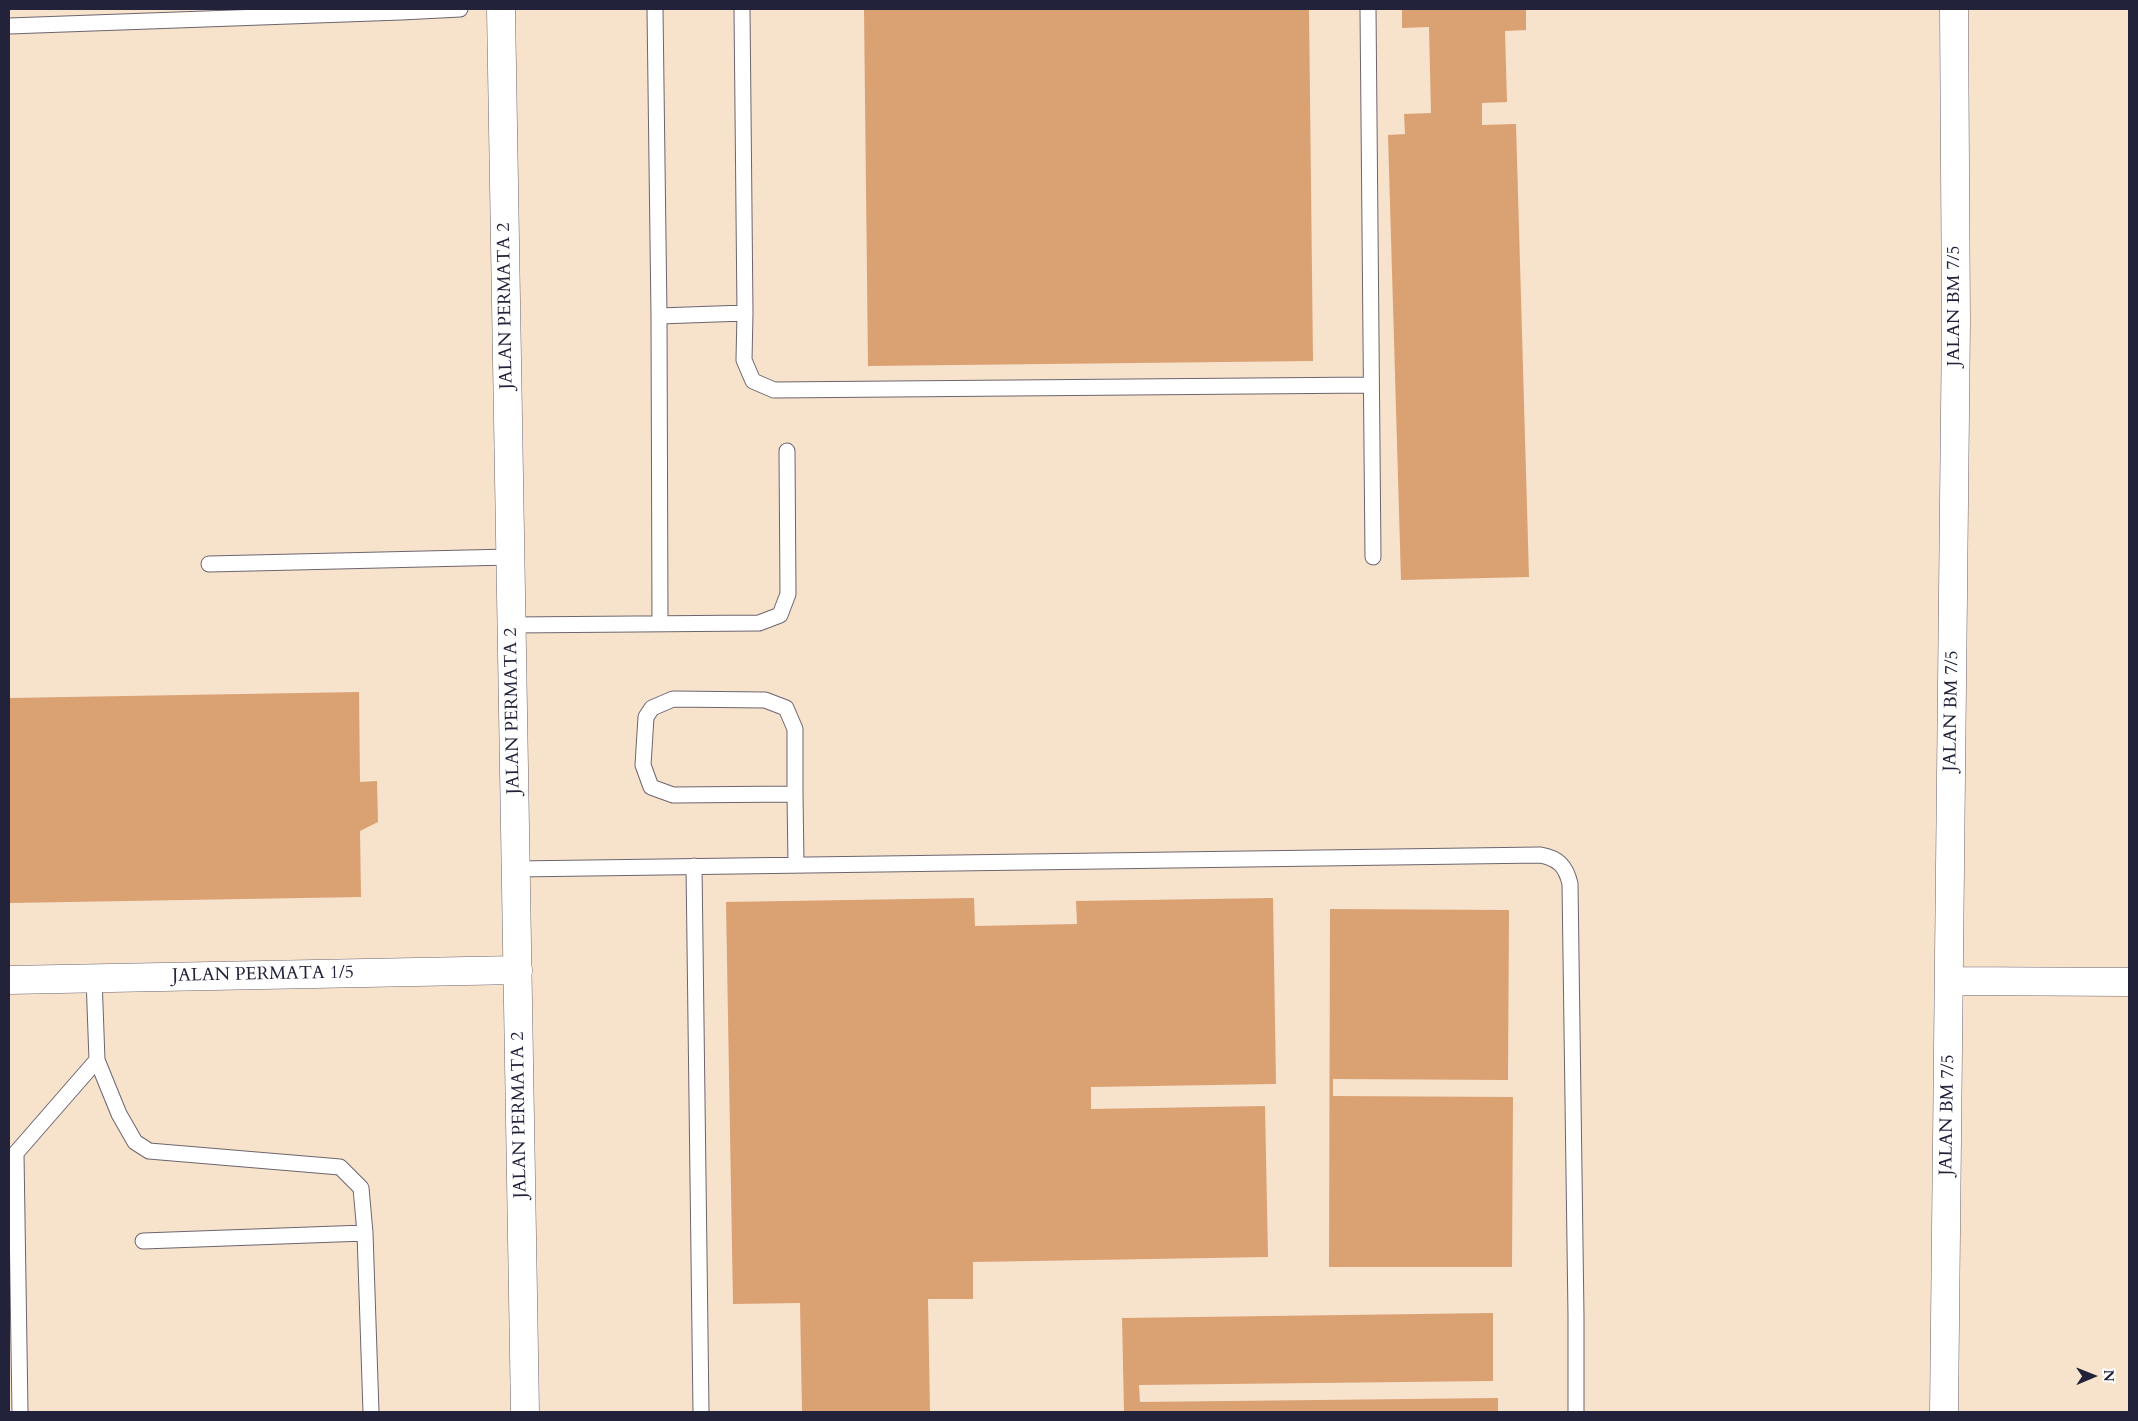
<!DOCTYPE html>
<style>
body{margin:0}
#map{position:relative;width:2138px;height:1421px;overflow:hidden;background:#f7e2cc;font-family:Cardo,serif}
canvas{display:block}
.frame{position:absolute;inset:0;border:10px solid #22223b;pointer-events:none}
.north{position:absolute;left:2068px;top:1351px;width:50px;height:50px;-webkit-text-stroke:4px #fff;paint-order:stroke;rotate:89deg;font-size:14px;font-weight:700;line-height:20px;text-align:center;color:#22223b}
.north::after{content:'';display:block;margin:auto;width:18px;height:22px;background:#22223b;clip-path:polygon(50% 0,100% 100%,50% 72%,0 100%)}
</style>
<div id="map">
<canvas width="2138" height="1421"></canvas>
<div class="frame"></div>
<div class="north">N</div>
</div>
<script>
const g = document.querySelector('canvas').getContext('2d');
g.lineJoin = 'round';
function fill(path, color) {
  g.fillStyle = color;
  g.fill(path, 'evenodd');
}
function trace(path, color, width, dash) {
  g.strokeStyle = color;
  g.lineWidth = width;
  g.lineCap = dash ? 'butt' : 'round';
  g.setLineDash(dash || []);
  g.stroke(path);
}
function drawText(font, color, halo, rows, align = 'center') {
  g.font = font + ' Cardo,serif';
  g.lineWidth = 4;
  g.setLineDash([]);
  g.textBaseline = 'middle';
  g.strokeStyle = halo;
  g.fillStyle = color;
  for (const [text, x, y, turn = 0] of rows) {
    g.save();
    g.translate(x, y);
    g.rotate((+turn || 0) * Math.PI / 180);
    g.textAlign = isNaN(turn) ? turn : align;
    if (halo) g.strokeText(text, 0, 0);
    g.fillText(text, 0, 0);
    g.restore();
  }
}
fill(new Path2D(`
 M864,9H1309L1313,361L868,366Z
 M1402,9H1526V30L1505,31L1507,102L1482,103V125L1516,124L1529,577L1401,580L1388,135L1405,134L1404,114L1431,113L1429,27L1402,28Z
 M359,692L360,782L377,781L378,822L360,831L361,897L9,903V698Z
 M974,898L975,926L1077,924L1076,901L1273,898L1276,1084L1091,1087V1109L1265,1106L1268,1257L973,1262V1299H928L930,1412H802L800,1303L733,1304L726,902Z
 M1330,909L1509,910L1508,1080L1333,1079V1096L1513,1097L1512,1267H1329Z
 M1493,1313V1381L1139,1385L1140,1402L1498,1398V1412H1124L1122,1318Z`), '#daa173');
const service = new Path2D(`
 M400,9L401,12L460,9
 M655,9L659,316
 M742,9L745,313L744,360L753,381L774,390L1371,385
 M1368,9L1373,557
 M9,26L401,12
 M209,564L510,557
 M660,624L659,316L745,313
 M512,625L759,623L780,615L788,594L787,451
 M795,794V729L786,708L765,700L673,699L652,708L646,717L643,765L651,787L673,795L795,794L796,865
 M694,866L701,1412
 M516,869L1540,855C1558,858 1566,866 1570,884L1576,1316V1412
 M94,978L97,1060L119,1114L135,1142L149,1151L340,1167L361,1188L365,1233L371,1412
 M16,1154L20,1412
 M9,1161L97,1060
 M143,1241L365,1233`);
const minor = new Path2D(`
 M9,980L518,970
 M1949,981L2129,982
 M1944,1412L1956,322L1954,9`);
const tertiary = new Path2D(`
 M501,9L525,1412`);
trace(service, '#6d656e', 17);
trace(minor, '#6d656e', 29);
trace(tertiary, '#6d656e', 29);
trace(service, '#fff', 15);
trace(minor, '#fff', 28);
trace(tertiary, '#fff', 28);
drawText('18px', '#22223b', '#fff', [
 ["JALAN PERMATA 2",506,306,-91],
 ["JALAN BM 7/5",1955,306,-90],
 ["JALAN PERMATA 2",513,711,-91],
 ["JALAN BM 7/5",1952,711,-89],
 ["JALAN PERMATA 1/5",263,975,-1],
 ["JALAN PERMATA 2",520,1115,-91],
 ["JALAN BM 7/5",1948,1115,-89]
]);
</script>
